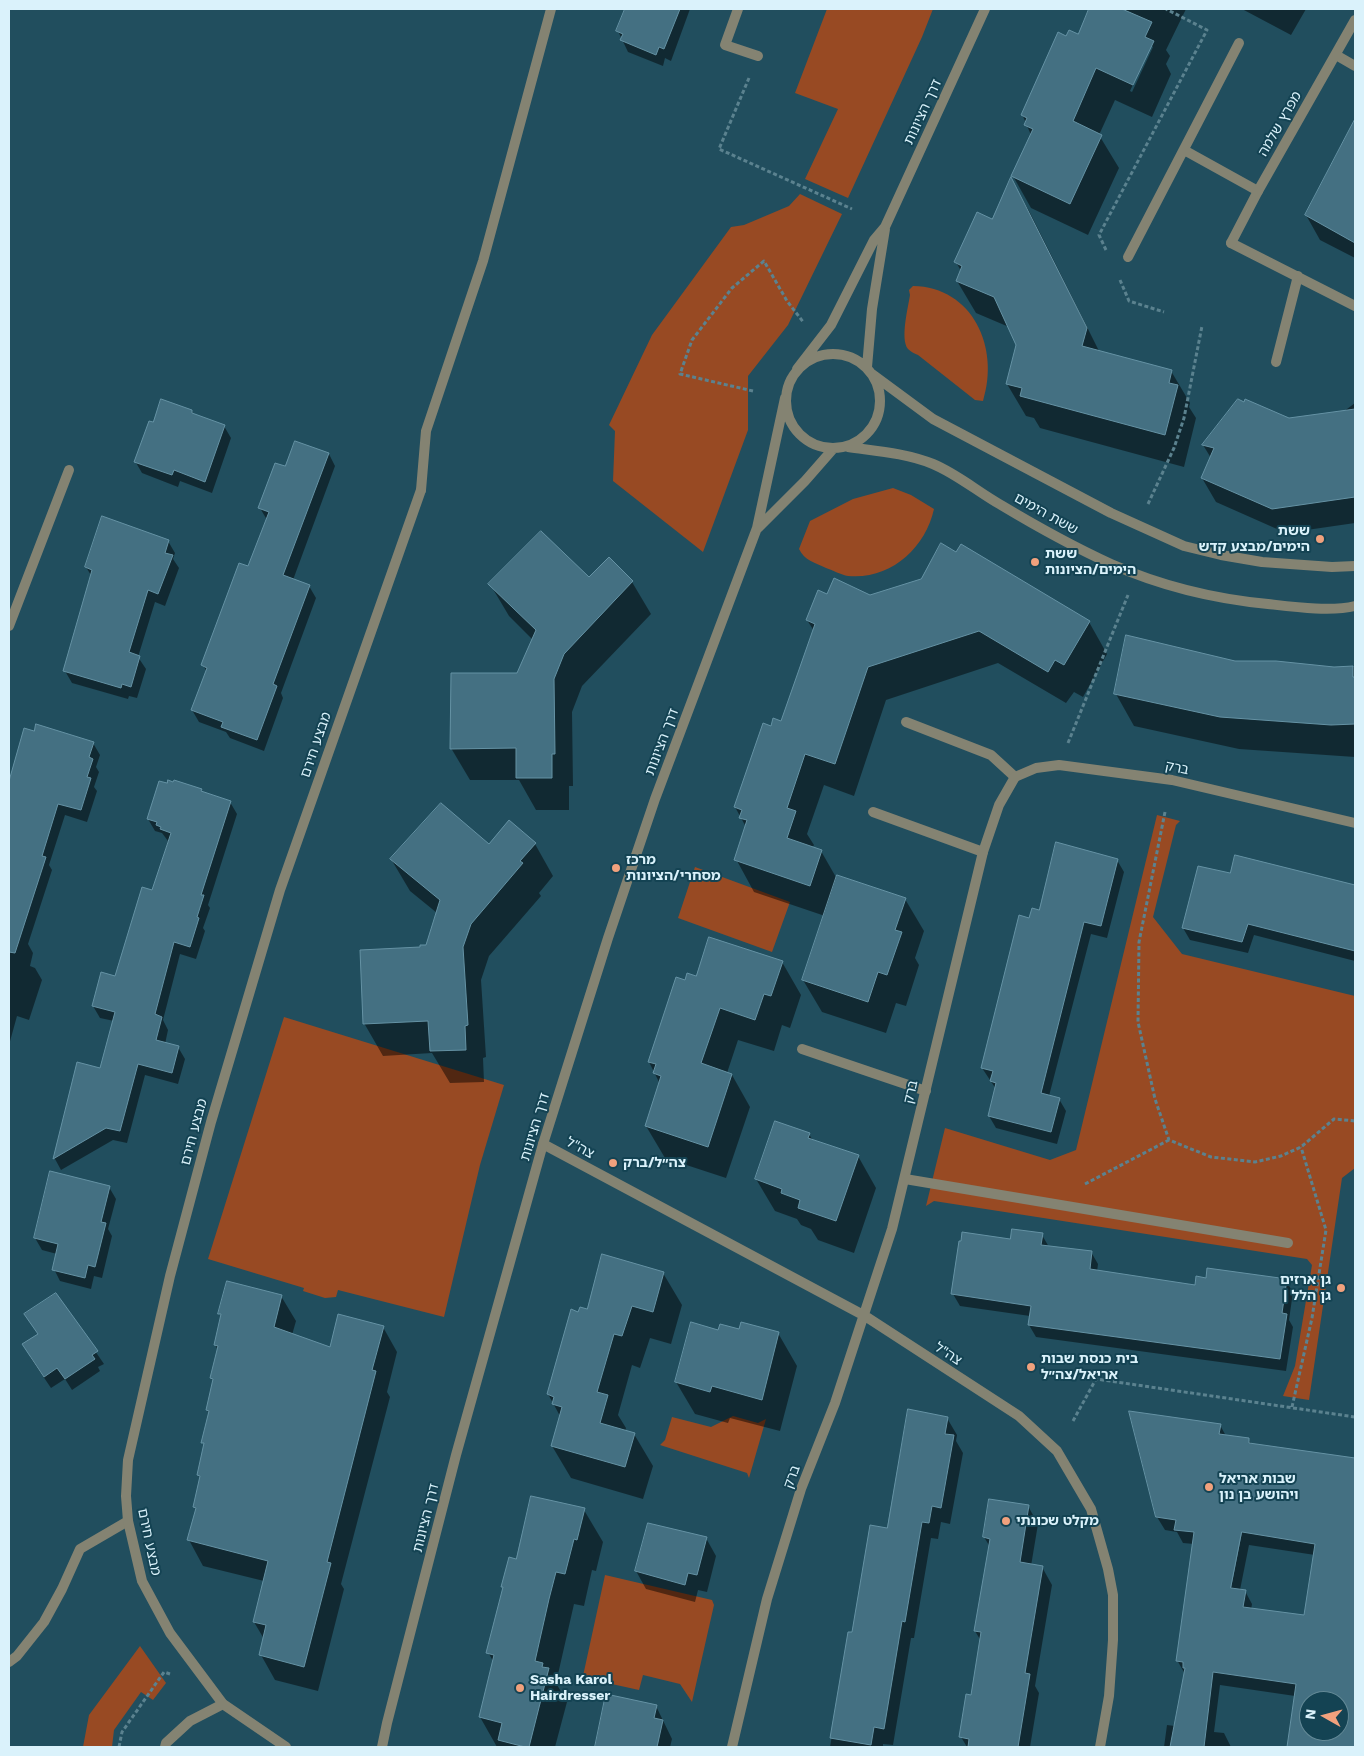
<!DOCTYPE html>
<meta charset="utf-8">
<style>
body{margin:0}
#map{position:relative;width:1364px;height:1756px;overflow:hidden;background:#214e5e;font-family:"Work Sans",sans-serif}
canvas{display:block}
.frame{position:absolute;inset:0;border:10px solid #daf2fb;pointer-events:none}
.north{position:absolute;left:1299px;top:1691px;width:50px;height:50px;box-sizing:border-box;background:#144353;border:1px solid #638996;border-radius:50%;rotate:277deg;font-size:14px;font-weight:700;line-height:20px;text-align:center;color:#daf2fb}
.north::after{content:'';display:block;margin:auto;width:18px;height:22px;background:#f1a17d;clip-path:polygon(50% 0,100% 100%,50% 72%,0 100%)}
</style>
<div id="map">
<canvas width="1364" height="1756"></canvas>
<div class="frame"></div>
<div class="north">N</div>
</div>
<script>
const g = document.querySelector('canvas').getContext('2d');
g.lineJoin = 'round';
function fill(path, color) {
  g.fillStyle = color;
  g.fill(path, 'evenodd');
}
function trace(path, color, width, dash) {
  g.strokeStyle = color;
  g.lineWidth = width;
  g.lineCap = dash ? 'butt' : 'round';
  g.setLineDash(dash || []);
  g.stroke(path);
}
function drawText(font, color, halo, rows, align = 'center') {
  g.font = font + ' "Work Sans","Noto Sans Hebrew",sans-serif';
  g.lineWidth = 4;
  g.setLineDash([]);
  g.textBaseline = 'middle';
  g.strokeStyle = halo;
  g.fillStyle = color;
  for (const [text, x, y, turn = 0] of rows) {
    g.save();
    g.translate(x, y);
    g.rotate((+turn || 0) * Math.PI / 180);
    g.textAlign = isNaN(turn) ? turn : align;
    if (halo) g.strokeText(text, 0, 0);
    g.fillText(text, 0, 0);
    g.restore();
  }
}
fill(new Path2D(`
 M827,9H933L922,37L848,198L805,179L838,109L795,93Z
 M800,194L842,214L788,325L748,376V430L703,552L613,481L615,431L609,425L652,335L731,227L744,225L789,206Z
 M913,286C973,287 1000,348 983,401L975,400L918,355C915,354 911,352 908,349C900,339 908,308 910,295L909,290Z
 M893,488L911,495L934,509C925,549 890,580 848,576C841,575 833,570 826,568C814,562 805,561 799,549L810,521L853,499Z
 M1157,815L1180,821L1176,825L1153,917L1182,954L1355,996V1168L1342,1178L1309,1400L1283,1396L1295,1366L1312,1265L1307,1259L934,1201L926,1206L945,1128L1050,1160L1076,1150Z
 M695,867L790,902L772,952L678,918Z
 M284,1017L504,1085L480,1165L444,1317L338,1290L336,1297L325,1298L303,1291L304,1288L208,1259Z
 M733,1416L758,1423L766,1419L749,1478L747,1473L660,1445L665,1440L672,1417L711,1427Z
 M605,1575L712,1600L714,1605L692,1702L680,1684L643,1675L639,1690L589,1679L583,1676Z
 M140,1646L166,1683L153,1700L141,1692L114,1730L112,1747H83L89,1715Z`), '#984a23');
fill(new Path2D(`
 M626,9H690L671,61L665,58L663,66L628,52L618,31Z
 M1091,9H1186L1166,50L1170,56L1166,64L1171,74L1152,117L1115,100L1099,135L1119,168L1088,235L1031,208L1013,176L1031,135L1022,114L1067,38L1079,35ZM1151,45L1153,47L1132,92L1130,91Z
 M1242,9H1306L1291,35Z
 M1339,152L1355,160V258L1320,240L1306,215Z
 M1011,180L1029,211L1100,353L1171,371L1190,403L1189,407L1196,418L1184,467L1040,428L1034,418L1026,416L1007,384L1018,345L1009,327L976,313L957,281L961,271L956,262L993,220Z
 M1355,403V523L1286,533L1216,502L1202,478L1211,458L1203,445L1289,419L1343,412Z
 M192,411L194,415L224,426L231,438L212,493L180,481L178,487L142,473L135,461L153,423Z
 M329,454L335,466L293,580L309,586L316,598L281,693L283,698L264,751L230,738L226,732L199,722L192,710L207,672L203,665L248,568L267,520L260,508L286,467Z
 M168,541L175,553L173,559L179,568L165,606L155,602L138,657L146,669L137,698L129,696L128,699L72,683L65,671L92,577L86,567Z
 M609,558L632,582L651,614L582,686L572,712L573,786H569V810H536L519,780H470L451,748L518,674L533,640L509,616L490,584L589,579Z
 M827,596H870L1089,622L1107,654L1083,697L1074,692L1066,703L998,663L886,700L854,796L824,785L807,834L814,845L812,848L821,851L837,879L905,899L924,931L915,958L919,965L906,1006L896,1003L886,1033L822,1012L803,980L825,916L754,892L736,859L746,827L735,807L772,727L782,722L814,631L807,620Z
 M1235,662L1334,668L1355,667V757L1239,749L1134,726L1116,694Z
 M25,730L93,743L100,755L96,767L99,772L94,787L97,791L87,822L65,815L49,865L52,870L28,944L33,953L30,966L35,968L42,980L29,1020L17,1016L9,1045V787Z
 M201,790L203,793L230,802L237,814L208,905L210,908L203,928L205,931L196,959L180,954L163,1020L168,1030L165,1044L178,1047L185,1059L178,1084L145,1075L127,1143L113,1140L61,1170L55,1159L78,1064L101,1069L114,1021L100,1018L93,1006L115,977L153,892L168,841L162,833L155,831L148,819Z
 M535,844L553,876L539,893L541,896L489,956L481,980L486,1057L483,1058L484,1082L450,1083L432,1053L383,1056L364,1023L421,948L426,946L437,913L410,891L391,859L489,846Z
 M1236,856L1355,886V961L1254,935L1248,953L1190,940L1183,928L1231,875Z
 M1117,860L1124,872L1107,938L1091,934L1049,1096L1059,1099L1066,1111L1057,1144L996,1128L989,1116L996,1089L982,1068L1030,920L1040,911Z
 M782,962L801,995L790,1028L782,1025L774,1051L738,1040L727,1073L732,1075L750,1107L726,1178L665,1158L646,1126L660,1084L649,1062L685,982L697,978Z
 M809,1134L813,1141L858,1156L876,1188L854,1253L818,1240L811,1229L801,1225L797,1219L775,1211L756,1179Z
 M109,1187L116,1199L108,1229L112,1236L102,1278L94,1276L91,1289L60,1281L54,1269L57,1254L42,1250L35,1238Z
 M1042,1235L1049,1247L1091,1252L1098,1264L1097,1272L1196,1286L1207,1279L1286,1281L1293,1292L1289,1320L1293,1327L1286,1371L1036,1337L1029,1325L1030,1316L960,1306L953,1294L1011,1240Z
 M663,1273L682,1305L671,1344L650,1338L640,1368L632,1365L618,1415L626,1428L625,1431L634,1434L653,1466L643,1499L571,1478L552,1446L560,1416L548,1394L579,1313Z
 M56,1294L104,1364L98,1367L100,1371L72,1390L65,1379L51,1388L30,1357Z
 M281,1296L296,1321L292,1335L331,1348L383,1327L397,1352L387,1392L390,1397L341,1584L344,1589L318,1691L275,1680L261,1655L264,1639L254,1622L264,1581L203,1566L189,1540L196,1510L194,1507L201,1480L198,1475L205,1446L203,1442L209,1414L207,1410L214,1382L211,1378L218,1350L215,1345L222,1318L220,1314Z
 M719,1331L778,1333L797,1366L780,1431L730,1418L728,1423L695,1414L676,1382Z
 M947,1418L957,1435L956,1441L963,1453L950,1524L941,1522L938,1539L931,1538L914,1638H911L893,1745L883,1744V1747H830L849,1633L853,1634L888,1530Z
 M1220,1425L1226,1436L1248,1439L1252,1445L1355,1459V1747H1288L1295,1696L1220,1685L1214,1732L1224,1733L1231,1747H1164L1167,1725L1175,1726L1185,1674L1177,1660L1194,1544L1183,1543L1177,1532L1165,1530L1157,1517ZM1249,1545L1315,1555L1305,1616L1251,1610L1252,1604L1245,1591L1240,1590ZM1309,1701H1339V1731H1309Z
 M1028,1506L1038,1524L1031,1566L1042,1567L1052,1585L1035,1686L1039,1693L1030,1747H967L961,1737L972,1696L981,1641L975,1631L990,1547L984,1537Z
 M584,1510L603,1542L596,1571L592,1570L584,1606L574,1604L556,1683L567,1702L555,1747H497L480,1717L494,1663L488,1652L504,1589L503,1587L517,1560Z
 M706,1538L716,1556L707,1592L698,1590L695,1602L646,1589L636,1571Z
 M607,1696L656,1706L672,1739L670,1747H597Z`), '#0007');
const building = new Path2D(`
 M625,9H680L664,49L659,47L656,55L620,40L623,34L616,31Z
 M1089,9H1122L1152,22L1145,37L1154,41L1133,85L1096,68L1073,121L1102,135L1070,204L1011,176L1033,129L1024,125L1027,118L1021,115L1058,32L1066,36L1069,30L1078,34Z
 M1355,119V243L1305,215Z
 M1011,177L1087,328L1082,346L1172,370L1169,383L1178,385L1165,435L1020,396L1022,388L1006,384L1016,345L994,297L956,281L962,266L954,262L977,212L992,219Z
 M161,399L192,410V413L225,425L205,482L174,470L172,475L134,462L149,421L153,422Z
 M1238,399L1244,402L1245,399L1289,418L1355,409V497L1272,509L1201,478L1214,448L1202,445Z
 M295,441L329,453L283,575L310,585L273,684L277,686L257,740L221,727L223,722L191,710L207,668L201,665L239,563L248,566L269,512L258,508L275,463L285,466Z
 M102,516L169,540L165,553L173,555L158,594L148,590L129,652L140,656L131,687L122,684L121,688L63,671L92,570L85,567Z
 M541,531L589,577L609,557L633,581L564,654L554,679L555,754H552V778H516V748L450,749L451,673H517L536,630L488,584Z
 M941,543L956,552L961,544L1090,621L1064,665L1055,660L1048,672L979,631L868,667L835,764L805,754L787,808L796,811L787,838L822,850L810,886L734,860L747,820L739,818L742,810L734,807L763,723L771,726L773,718L781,721L815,624L806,620L818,590L827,594L834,578L870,595L921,579Z
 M1126,635L1235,661H1276L1334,667L1353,666V677H1355V724L1331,725L1220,717L1114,694Z
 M36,724L94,742L89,757L93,759L87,777L91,778L81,810L58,804L42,856L46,857L15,953L9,952V781L24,728L34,731Z
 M168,780L173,782L174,780L202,789L201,791L231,801L201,895H204L197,917L199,918L190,947L174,942L155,1014L162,1017L156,1040L179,1046L172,1073L138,1064L120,1131L106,1128L53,1159L77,1062L100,1068L115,1012L92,1006L101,972L115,976L142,887L152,890L171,833L160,829L161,827L156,825L157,822L147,819L159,781L167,783Z
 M441,803L489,844L509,820L536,843L520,861L523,863L471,924L463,947L468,1025L465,1026L466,1050L430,1051L428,1021L363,1024L360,950L420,947V945H426L440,900L390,859Z
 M1056,842L1118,859L1101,926L1084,922L1041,1093L1060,1098L1051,1132L988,1116L996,1083L990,1081L993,1071L981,1068L1019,915L1029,918L1032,908L1039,910Z
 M1235,855L1355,885V951L1248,924L1242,942L1182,928L1198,866L1230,873Z
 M837,875L906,898L895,930L902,932L887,975L878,972L868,1002L802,980Z
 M709,937L783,961L771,996L764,994L755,1020L720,1008L701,1063L732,1074L708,1147L645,1126L661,1076L653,1073L656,1064L648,1062L676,977L685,980L687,973L696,976Z
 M775,1121L810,1133L808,1138L859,1155L836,1221L798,1208L800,1200L781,1193L782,1189L755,1179Z
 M50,1171L110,1186L101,1222L106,1223L95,1267L88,1265L85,1278L52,1270L58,1244L34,1238Z
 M1012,1229L1043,1233L1041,1245L1092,1251L1090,1269L1195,1285L1196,1276L1206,1278L1207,1268L1287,1279L1282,1313L1287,1314L1280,1359L1028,1325L1031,1306L951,1294L959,1241H961L962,1232L1010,1239Z
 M602,1254L664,1272L653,1312L632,1306L622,1336L614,1334L597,1392L608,1395L600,1423L635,1433L625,1467L551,1446L562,1407L552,1404L554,1397L547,1394L571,1309L578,1312L580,1307L587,1309Z
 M227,1281L282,1295L274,1327L330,1347L338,1314L384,1326L372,1370L376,1371L327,1562L331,1563L304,1667L259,1655L266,1625L253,1622L268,1561L187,1540L196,1508L193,1507L200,1476L197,1475L204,1443H201L209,1411L206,1410L213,1379L210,1378L218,1346L214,1345L221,1314H218Z
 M56,1293L98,1351L92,1355L95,1359L65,1379L57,1368L44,1377L22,1344L38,1334L24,1314Z
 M691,1322L718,1330L720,1324L739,1329L741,1322L779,1332L762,1400L712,1386L710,1392L675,1382Z
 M908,1409L948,1417L945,1434L954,1435L941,1508L932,1506L929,1523L922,1522L905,1622L902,1621L884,1729L874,1727L871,1745L830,1738L848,1632H852L870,1525L887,1528Z
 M1129,1411L1221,1424L1219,1434L1249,1438V1443L1355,1458V1747H1287L1296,1684L1213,1672L1204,1747H1170L1185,1668H1183V1662L1176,1661L1194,1532L1174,1530L1176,1520L1156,1517ZM1242,1532L1315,1544L1304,1615L1243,1607L1246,1590L1231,1588ZM1309,1701H1339V1731H1309Z
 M531,1496L585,1508L577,1540L574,1539L565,1574L556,1572L549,1599L535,1661L543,1663L542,1667L549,1668L529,1747H525L498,1740L502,1723L479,1717L494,1655L486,1653L503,1587H501L509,1557L516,1559Z
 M989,1499L1029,1505L1020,1562L1043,1566L1025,1673L1030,1674L1018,1747H968L969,1739L959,1737L966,1694L971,1695L981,1632L974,1631L990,1539L983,1537Z
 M648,1523L707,1537L697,1575L688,1573L685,1585L635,1571Z
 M606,1694L657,1705L654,1718L663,1720L657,1747H595Z`);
fill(building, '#447082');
trace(building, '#6592a4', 1);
trace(new Path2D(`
 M749,78L719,149L852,209
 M1106,250L1099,235L1207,30L1166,9
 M1120,280L1129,301L1164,312
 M753,391L680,374L692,340L732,288L764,261L787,301L804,323
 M1148,504L1174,448L1184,418L1202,326
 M1068,743L1128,595
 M1165,812L1139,942L1138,1022L1155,1099L1169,1140L1211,1157L1255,1162L1281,1156L1301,1147L1334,1119L1355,1121
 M1085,1184L1169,1140
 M1292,1407L1312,1318L1326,1230L1301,1147
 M1073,1421L1096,1379L1355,1417
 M119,1747L122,1732L164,1672L170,1674`), '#5b828f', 3, [4, 2.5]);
trace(new Path2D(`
 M1184,150L1258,191
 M1231,243L1355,306
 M1128,257L1239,43
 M1276,362L1298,276
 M421,490L426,431L483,261L551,9
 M9,626L69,470
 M906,722L991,755L1015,777
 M873,812L983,852
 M802,1049L926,1091
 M905,1179L1288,1243
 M9,1662L17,1656L44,1622L62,1589L80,1549L128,1521
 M165,1747L166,1743L190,1721L223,1704`), '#848372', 10);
trace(new Path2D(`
 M738,9L725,45L758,56
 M1336,55L1355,66
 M1231,243L1258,191L1355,20
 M543,1144L865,1316L1019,1416L1057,1451L1091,1509L1108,1569L1113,1595V1640L1109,1696L1100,1747
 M286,1747L223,1704L170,1633L142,1581L128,1521L126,1496L128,1460L170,1276L211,1122L280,890L421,490
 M732,1747L767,1599L801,1489L835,1403L892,1229L983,852L999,805L1015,777L1036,768L1059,765L1172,780L1355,823`), '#848372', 10);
trace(new Path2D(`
 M786 401a47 47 0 1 1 94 0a47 47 0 1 1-94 0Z
 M867,367L872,309L885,229
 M797,369L831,325L874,240L885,227L985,9
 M872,374L933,419L1111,513L1184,546L1221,555L1262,562L1332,567L1355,566
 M848,447C876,451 906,453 933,464C957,474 978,492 1001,505C1036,526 1074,547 1111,564C1161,586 1215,599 1268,604C1294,607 1331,612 1355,606
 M758,528L805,481L833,449
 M382,1747L387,1723L456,1455L543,1144L608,938L655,799L757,528L785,398`), '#848372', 10);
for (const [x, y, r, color] of [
 [1320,539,5,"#f1a17d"],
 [1035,562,5,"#f1a17d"],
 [616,868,5,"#f1a17d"],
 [613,1163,5,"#f1a17d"],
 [1341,1288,5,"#f1a17d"],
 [1031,1367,5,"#f1a17d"],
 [1209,1487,5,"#f1a17d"],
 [1006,1521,5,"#f1a17d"],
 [520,1688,5,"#f1a17d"]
]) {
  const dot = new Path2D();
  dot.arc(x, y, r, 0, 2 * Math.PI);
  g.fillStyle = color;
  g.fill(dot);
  trace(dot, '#144353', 2);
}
drawText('14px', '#daf2fb', '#144353', [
 ["דרך הציונות",923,112,-65],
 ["מפרץ שלמה",1280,124,-60],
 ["ששת הימים",1046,514,29],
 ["דרך הציונות",662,742,-69],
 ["מבצע חירם",316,745,-71],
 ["ברק",1177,768,11],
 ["ברק",911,1092,-77],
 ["דרך הציונות",535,1127,-73],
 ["מבצע חירם",194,1132,-75],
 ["צה\"ל",580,1148,28],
 ["צה\"ל",948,1354,33],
 ["ברק",792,1477,-70],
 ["דרך הציונות",426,1518,-76],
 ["מבצע חירם",149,1542,78]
]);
drawText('bold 14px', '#daf2fb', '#144353', [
 ["ששת",1310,531,"right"],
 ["הימים/מבצע קדש",1310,547,"right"],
 ["ששת",1045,554],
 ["הימים/הציונות",1045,570],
 ["מרכז",626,860],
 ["מסחרי/הציונות",626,876],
 ["צה״ל/ברק",623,1163],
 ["גן ארזים",1331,1280,"right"],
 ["| גן הלל",1331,1296,"right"],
 ["בית כנסת שבות",1041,1359],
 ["אריאל/צה״ל",1041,1375],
 ["שבות אריאל",1219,1479],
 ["ויהושע בן נון",1219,1495],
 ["מקלט שכונתי",1016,1521],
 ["Sasha Karol",530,1680],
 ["Hairdresser",530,1696]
], 'left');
</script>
